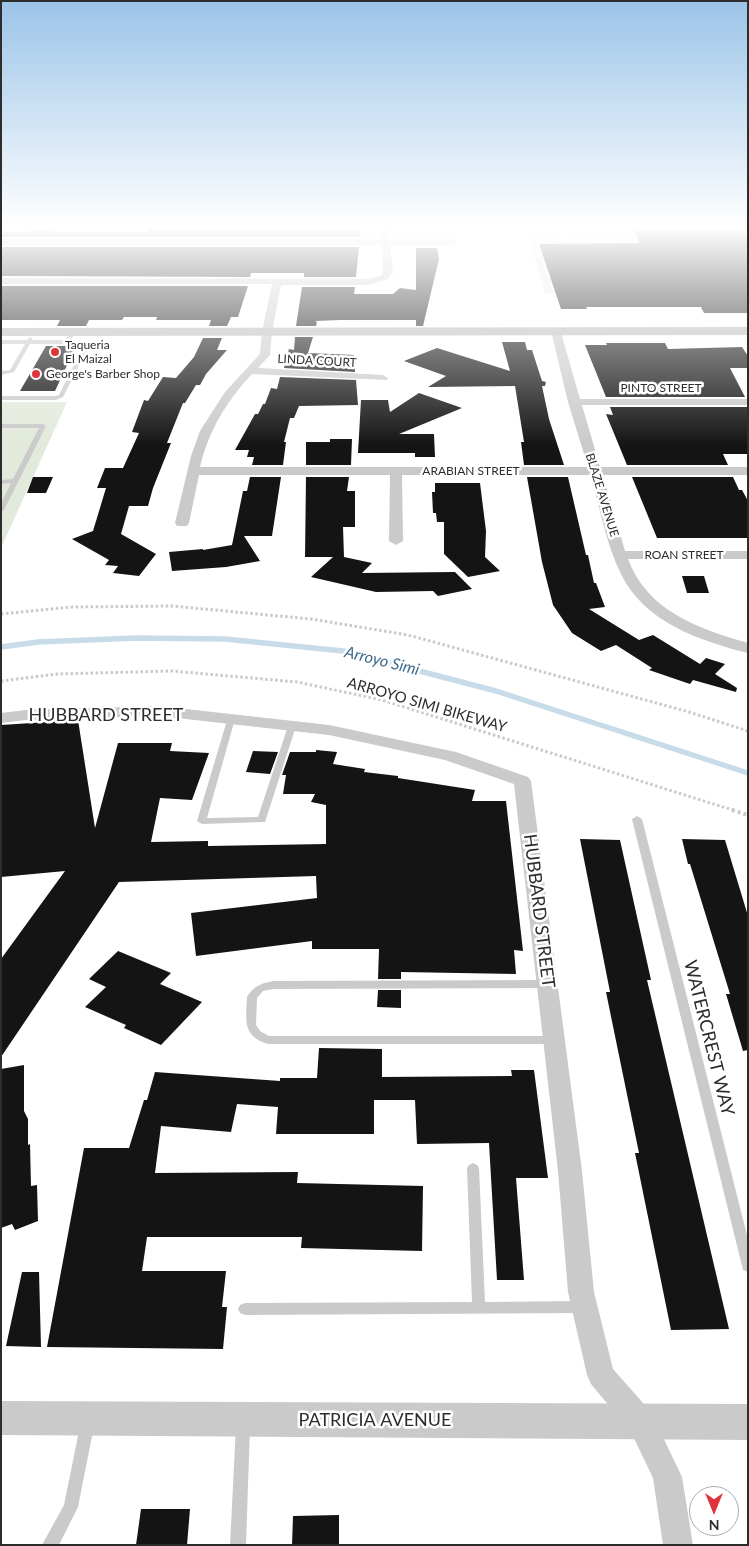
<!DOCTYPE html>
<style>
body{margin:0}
#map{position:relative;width:749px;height:1546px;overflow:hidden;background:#fff;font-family:Lato,sans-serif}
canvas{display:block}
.frame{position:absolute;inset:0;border:2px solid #2d2d2d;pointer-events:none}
.north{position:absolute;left:689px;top:1486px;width:50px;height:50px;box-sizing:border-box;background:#fff;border:1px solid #ababab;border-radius:50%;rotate:180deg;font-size:14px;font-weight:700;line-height:20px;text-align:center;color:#2d2d2d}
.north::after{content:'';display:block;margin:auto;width:18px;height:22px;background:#de353c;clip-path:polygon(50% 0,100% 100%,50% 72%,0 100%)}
</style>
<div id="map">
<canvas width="749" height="1546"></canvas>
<div class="frame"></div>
<div class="north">N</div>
</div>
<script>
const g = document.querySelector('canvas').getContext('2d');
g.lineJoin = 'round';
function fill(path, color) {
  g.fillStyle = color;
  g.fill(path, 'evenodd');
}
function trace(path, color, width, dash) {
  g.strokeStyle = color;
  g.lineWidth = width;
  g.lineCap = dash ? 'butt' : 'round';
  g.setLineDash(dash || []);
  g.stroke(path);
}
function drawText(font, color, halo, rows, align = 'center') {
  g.font = font + ' Lato,sans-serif';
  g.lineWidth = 5;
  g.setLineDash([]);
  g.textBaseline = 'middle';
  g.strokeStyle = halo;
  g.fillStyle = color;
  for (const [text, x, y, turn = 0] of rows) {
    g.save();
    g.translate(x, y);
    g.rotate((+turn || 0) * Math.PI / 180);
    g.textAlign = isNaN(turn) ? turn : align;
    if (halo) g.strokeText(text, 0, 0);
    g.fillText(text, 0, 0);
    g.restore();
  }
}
fill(new Path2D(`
 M529,237H562L565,244H537L540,252L558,253H534Z
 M567,237H614L638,239L640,243H569Z
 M562,254L542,256L545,266L569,269H545L548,277H573L575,282H550L553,291L576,292V293H545L534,255Z
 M1,402H67L1,548Z`), '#e2eadb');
trace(new Path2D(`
 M1,647L38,642L136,638L225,639L343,651L496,691L748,773`), '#c7dbe9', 5.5);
fill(new Path2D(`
 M32,229H55L53,232H148L149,229H361L360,237H1V232H30Z
 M633,229H742L748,236V313H704L701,307H586L587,309H561L539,244L640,243Z
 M1,247H359L356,277H304V273H251L250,277L1,276Z
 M416,248H437L439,259L423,326H416V320H340L315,321L317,322L316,326H296L302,287H355L354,294H393L400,288L416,290Z
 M1,286H248L238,317H231L227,326H209L211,320H156L157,317H124L122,320H89L86,326H57L60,320H1Z
 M295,337H313L308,353L354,355L355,372L284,368L289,349L294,350Z
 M203,338H222L217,350H227L206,374L200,385H196L185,403H183L167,443H171L153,488L148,506H129L121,534L156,554L139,576L113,573L118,566L105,565L109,560L72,539L93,531L106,488H97L105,468H123L139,433L132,432L144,400L148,401L163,377L176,378L194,357Z
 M502,342H525L527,350H532L542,381L546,382L545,386H542L549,419L564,465H524L521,442H524L515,386L428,387L446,376L404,361L437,348L510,371Z
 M606,343H665L668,349L742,347L748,356V368H730L745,397H606L585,345H607Z
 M46,346H76L55,391H20Z
 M280,377L356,380L358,405L299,406L294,418H290L284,442H286L283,465H252L254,457H247L249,450H235L255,414H258L263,404H265L271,388L277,389Z
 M419,393L462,408L399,434H434L435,457H415V453H358L361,400H388L390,412Z
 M610,407H748V454H723L728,465H627L606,414L613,415Z
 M330,439H352L351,465H306V442H330Z
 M33,477H53L46,493H27Z
 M250,477H281L272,536H244L260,561L226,567L172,571L169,552L203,549V550L232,545L243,491H247Z
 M306,477H349L347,491H355V527H343L344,557L372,563L362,573L455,572L472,589L438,596L433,591L376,592L311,577L333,557H305Z
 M527,477H568L586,555H588L594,583H596L605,607L589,609L639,640L653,635L700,664L706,658L725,664L715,674L737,688L736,692L693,680L690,684L649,670L652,668L616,645L601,651L572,633L553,605L542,562Z
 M632,477H733L739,490H742L748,501V538H657Z
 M435,483H480L486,531L485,557L500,571L468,577L444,554V522H437L436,513H433L432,492H435Z
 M682,576H704L709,593H687Z
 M78,720L95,828L118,743H172L170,751L209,753L192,800L160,798L151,842L208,841V846L326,844V805L311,802L315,794H283L286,775H282L290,752H316V750L337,752L333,764L365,769L364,772L398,776V778L475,790L472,801H506L523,951L514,950L516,974L401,972V979H378L379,949H312V941L196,956L191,913L317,898L316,876L119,882L1,1057V959L65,871L1,877V725Z
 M253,751L278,752L270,774L246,772Z
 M580,839L620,840L651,980H647L729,1329L671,1330L635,1153H639L606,992H610Z
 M682,839L725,840L748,916V1050L743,1051L726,994H730L690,864H688Z
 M118,951L171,973L160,984L202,1002L161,1045L124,1028L126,1025L85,1007L106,987L89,979Z
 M378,990H401V1008L377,1007Z
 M319,1048L382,1049V1077L512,1076L511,1070H534L548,1178H516L524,1280H497L489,1143L417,1144L415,1100H374V1134H276L278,1107L237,1104L231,1132L161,1126L155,1173L298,1172L297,1183L423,1186L422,1251L301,1248L302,1237H147L142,1271H226L222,1307H227L223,1349L47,1347L84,1148H129L144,1100H147L155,1072L280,1081V1078H317Z
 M24,1065V1111L28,1119V1145L30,1144L31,1186L37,1185L38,1221L15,1230L12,1224L1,1228V1069Z
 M22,1272H39L41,1347L6,1346Z
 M141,1509H190L187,1545H136Z
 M339,1515V1545H292L293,1516Z`), '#141414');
trace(new Path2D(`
 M1,614L72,607L172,606L311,619L408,635L689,712L748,731
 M1,681L57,674L172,671L297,682L382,700L736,811`), '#cacaca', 3, [2.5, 2.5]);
trace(new Path2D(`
 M732,810L748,815`), '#cacaca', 4, [3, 3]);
fill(new Path2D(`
 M73,330L76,332L70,341L87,342L90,344L63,397L56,400H1V396H55L59,395L84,345L67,344H30L14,372L1,375V371L10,370L25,344H1V340H27L30,337L33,339L32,340H65L71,331Z
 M1,424H43L46,426L4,510L1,512V503L11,483L1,484V480L13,479L39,428H1Z
 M228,717H231L235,719L207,818L258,817L288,726L292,723L296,726L265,822L202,824L197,821Z
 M637,816L642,819L748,1239V1272L743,1270L742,1266L632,819Z
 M548,980L552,981L553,984L552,987L548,988L274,989L263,991L257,998L256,1025L260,1031L269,1036H555L559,1037L561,1040L559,1043L555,1044H268C242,1036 246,1020 247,997C255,985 260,984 274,981Z
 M473,1163L477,1165L479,1168L485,1302L582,1301L587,1303L589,1307L587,1311L582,1313L245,1315L240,1313L238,1309L240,1305L245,1303L472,1302L467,1168L469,1165Z
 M87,1419L92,1421L94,1426L78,1507L59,1545H42L64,1505L80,1426L82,1421Z
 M243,1419L248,1421L250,1426L246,1545H230L236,1426L238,1421Z`), '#cacaca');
fill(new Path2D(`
 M381,229H389L390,239H454L458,242L454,245H390L393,272L388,279L368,285H281L272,332L270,355L258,368L383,375L388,378L387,380L252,374C226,402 209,430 200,467H588L568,402L551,331L556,328L560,329L580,399H748V405H582L600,467H748V475H603L625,551H748V559H628C647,611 699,629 748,643V653C700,641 644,622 621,574C606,544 600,507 590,475H402L403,541L396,545L389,541L390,475H199L189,523L187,526H177L175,523L191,456L200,431L225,392L260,354L262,332L272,284H1V278L368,279L382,275L383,272L382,245H1V239H381Z
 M159,706L329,725L456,752L528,777L531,781L582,1171L594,1292L613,1369L651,1412L682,1477L693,1545H663L653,1478L631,1432L591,1384L587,1375L568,1292L558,1171L514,784L445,760L329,735L159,716L26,720L1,723V713L26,710Z`), '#cacaca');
fill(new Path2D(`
 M1,1401L748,1404V1440L1,1435Z`), '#cacaca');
fill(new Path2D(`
 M748,327V335L1,336V328Z`), '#b7b7b7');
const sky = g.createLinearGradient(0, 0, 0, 445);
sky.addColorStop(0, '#9bc4e8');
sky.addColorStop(0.51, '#fff');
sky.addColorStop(1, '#ffffff00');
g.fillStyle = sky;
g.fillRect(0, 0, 749, 445);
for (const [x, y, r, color] of [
 [55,352,5,"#de353c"],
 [36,374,5,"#de353c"]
]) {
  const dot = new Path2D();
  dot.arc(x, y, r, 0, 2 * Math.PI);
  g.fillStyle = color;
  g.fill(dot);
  trace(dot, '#fff', 2);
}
drawText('12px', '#2d2d2d', '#fff', [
 ["Taqueria",65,345],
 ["El Maizal",65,359],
 ["George's Barber Shop",46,374]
], 'left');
drawText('12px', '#2d2d2d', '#fff', [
 ["LINDA COURT",317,361,3],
 ["PINTO STREET",661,388],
 ["ARABIAN STREET",471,471],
 ["BLAZE AVENUE",602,495,73],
 ["ROAN STREET",684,555]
]);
drawText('15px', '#2d2d2d', '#fff', [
 ["ARROYO SIMI BIKEWAY",427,705,16]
]);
drawText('italic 16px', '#3e6b8b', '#fff', [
 ["Arroyo Simi",382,661,14]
]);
drawText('18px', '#2d2d2d', '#fff', [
 ["HUBBARD STREET",106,715],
 ["HUBBARD STREET",539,911,83],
 ["WATERCREST WAY",709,1038,76],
 ["PATRICIA AVENUE",375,1420]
]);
</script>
